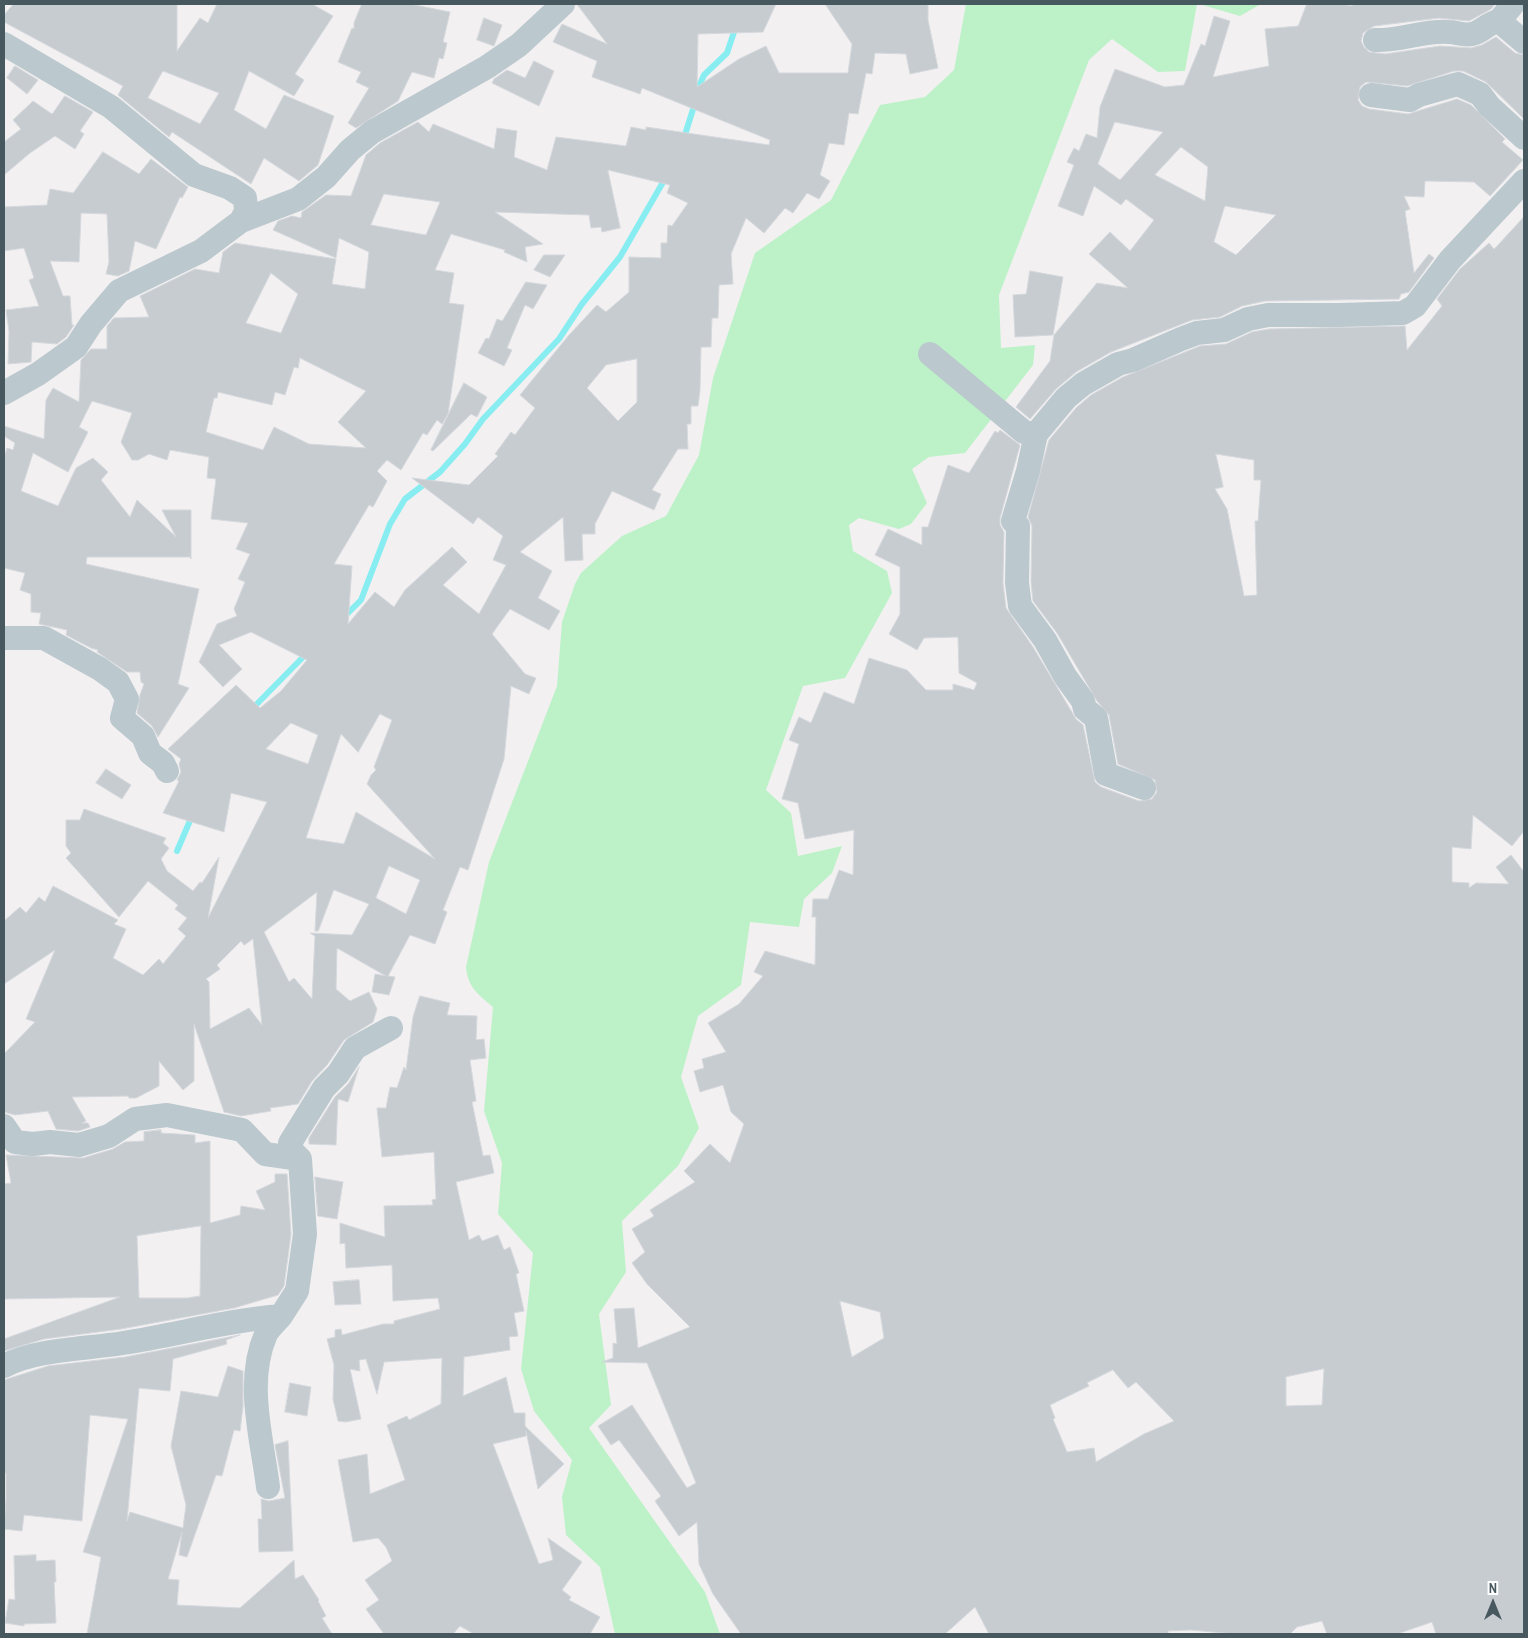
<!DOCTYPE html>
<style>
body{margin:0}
#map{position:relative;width:1528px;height:1638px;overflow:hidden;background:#f3f0f1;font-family:"Archivo Narrow",sans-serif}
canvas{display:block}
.frame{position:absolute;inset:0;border:5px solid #47585f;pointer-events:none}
.north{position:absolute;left:1468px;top:1578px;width:50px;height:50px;-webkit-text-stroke:4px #fff;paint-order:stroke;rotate:0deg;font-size:14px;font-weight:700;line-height:20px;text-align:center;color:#47585f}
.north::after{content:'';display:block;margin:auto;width:18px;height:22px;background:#47585f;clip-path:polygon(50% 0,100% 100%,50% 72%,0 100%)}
</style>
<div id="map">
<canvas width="1528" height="1638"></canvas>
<div class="frame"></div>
<div class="north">N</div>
</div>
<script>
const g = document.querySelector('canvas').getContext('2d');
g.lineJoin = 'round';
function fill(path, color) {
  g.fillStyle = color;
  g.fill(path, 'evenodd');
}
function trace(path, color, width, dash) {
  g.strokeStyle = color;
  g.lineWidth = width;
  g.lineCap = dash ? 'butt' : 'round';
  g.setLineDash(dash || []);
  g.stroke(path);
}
fill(new Path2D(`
 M966,4H1197L1185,71L1158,72L1112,39L1089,60L999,295L1001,348L1035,345L1033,365L965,453L929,457L912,469L927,503L911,524L899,529L859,518L849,525L853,551L887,571L892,593L845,678L803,686L766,790L791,813L798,856L842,846L832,873L804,899L799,927L750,922L741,985L698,1016L681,1077L699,1128L678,1166L622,1221L626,1272L599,1314L611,1405L589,1428L705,1592L720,1634H615L600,1567L566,1535L562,1497L572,1460L534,1411L521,1369L533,1253L498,1214L502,1163L484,1111L493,1007C478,994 468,988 466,967L489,862L557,686L562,622L575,584L581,573L622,536L666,516L699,455L713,378L755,253L831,200L880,105L925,97L954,70Z
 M1199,4H1261L1240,16Z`), '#bdf2c8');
trace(new Path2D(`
 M696,93L704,75L727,53L736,26
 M683,141L695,103
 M344,617L361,600L390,524L405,499L440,472L465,444L483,419L559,339L582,304L620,257L666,177
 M252,709L308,652
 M177,851L192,816`), '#88edf1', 6);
const building = new Path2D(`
 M14,4H177V51L200,18L208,23L217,4H312L333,16L295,74L304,80L294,96L249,71L234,110L266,129L284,95L334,116L318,165L299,181L264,158L251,184L172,132L169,137L118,95L123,86L4,22V15ZM163,71L219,93L200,124L148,98Z
 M362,4H410L450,12L443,42L447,43L443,59L439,58L434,78L412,72L398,101L356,128L348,123L369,88L356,82L361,72L338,62L352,28L354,29V23Z
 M577,4H776L763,32L698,34L697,87L739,59L766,46L779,73H848L852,44L825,4H928V20L938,68L910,74L906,54L875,53L872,74L866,73L858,114L849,113L844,145L829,143L820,175L830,181L819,199L807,193L793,213L785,208L764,233L746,218L731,254L733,284L719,285L718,318H712L711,347H701L700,390L698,406H691V424H687L688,449H678L652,490L661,494L654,510L612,491L595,524V534H582L583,560L565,561L563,517L520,552L552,571L538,598L560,611L549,630L510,609L492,634L525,674L536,678L529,694L511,686L504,759L468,870L460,867L443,910L447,912L435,944L410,935L388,976L395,977L389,995L372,992L375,974L386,976L337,948L336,989L350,1001L369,992L377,1009L373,1022L344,1040L327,1065L312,1081L298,1104L270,1108L271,1111L241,1116L224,1112L194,1024V1081L183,1090L159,1061V1086L136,1098H129L128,1096L72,1097L86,1121L82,1123H88L90,1127L78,1131L56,1129L48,1111L15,1115L4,1112V1054L35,1022L26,1019L55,950L4,984V921L20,907L26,913L39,897L45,902L53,886L118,920L114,924L126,929L113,958L143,975L159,959L163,964L186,936L178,929L187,918L175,909L178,905L148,881L119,917L66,858L71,853L66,846V820H80L84,809L166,838L163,843L169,848L161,859L167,871L193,891L200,882L202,883L219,857L208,918L267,802L231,793L224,832L163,813L179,781L177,780L181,772L179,764L181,759L168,749L236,685L260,708L281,691L307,660L251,632L219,645L242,669L223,687L199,662L217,624L237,616L234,609L245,582L238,579L250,554L236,549L248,523L211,519L216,479L207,478L209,457L170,450L167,460L149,454L138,460H132L121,442L132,413L92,401L79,427L88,432L68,472L33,453L21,491L58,506L76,468L93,458L108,472L101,480L130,517L137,500L176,537L162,510H191V559L190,557H87L86,564L199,589L178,684L189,688L158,737L152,726L137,713L140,695L144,684L141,682L140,672H127L97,652L98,650L91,648L66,635L67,630L39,624L41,613L31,612V594L20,590L25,573L4,568V458L7,448L13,450L15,443L4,436V426L44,439L46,400L53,388L79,402L81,360L91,349H107V326L114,318L149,317L140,296L195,269L219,273L223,252L235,243L336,259L332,284L365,289L369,252L339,238L336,258L273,230L278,221L292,216L301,218L302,212L326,195L351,196L366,155L380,143L418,122L429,132L433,124L494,149L497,128L517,131L514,157L547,170L556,137L626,146L631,127L646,130V127L769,145L770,140L642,88L640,94L592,77L597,61L553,42L562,24L607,44ZM608,170L670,185L667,193L688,203L672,226L668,225L667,243H661V258L629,257V292L606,312L597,305L569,335L520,395L535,408L515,435L511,432L495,454L498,456L469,485L412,478L473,524L478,517L503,536L493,560L506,565L479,614L443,585L467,562L452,547L405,590L394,607L375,592L348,624L352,566L334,564L369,505L373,507L387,481L377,471L387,460L401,470L423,433L427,435L437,420L442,424L448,414L464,305L449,303L454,273L435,270L451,234L505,250L504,252L527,262L525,247L543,244L495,212L589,215L591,228L601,227L602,232L620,228ZM384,194L440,202L426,235L371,225ZM271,273L298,294L281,333L246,323ZM300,358L366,391L338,422L366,448L309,444L274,427L263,450L206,432L214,398H217L218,392L272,405L275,392L285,395L294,367L298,368ZM637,359V402L618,421L587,388L606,365ZM380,714L392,720L374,767L376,770L371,775L367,784L435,859L356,812L344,844L306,838L341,734L358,752ZM291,723L318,735L308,764L266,749ZM389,866L420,880L406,914L376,898ZM334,890L369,904L352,935L310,933L315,936L312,999L294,978L289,982L264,932L317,892L315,931H318ZM253,939L262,1025L249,1008L210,1029L209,982L206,979L220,969L217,965L241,941L244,945Z
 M1307,4H1341L1352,6L1353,4H1495L1491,9L1469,21L1439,18L1374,26L1363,33L1361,41L1364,47L1369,52L1385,54L1440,46L1471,48L1482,45L1496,37L1515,53L1524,55V119L1486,82L1463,71H1454L1407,86L1366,82L1360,87L1358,100L1362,106L1369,109L1408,114L1457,99L1471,105L1505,139L1502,142L1523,160L1490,196L1474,182L1425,181L1424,197L1404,196L1410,209L1405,211L1414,273L1429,254L1434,258L1409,292L1401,294L1399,299L1265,301L1242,306L1220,317L1192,320L1111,352L1076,372L1056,389L1030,419L1016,407L1050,361L1054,335L1097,283L1128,288L1089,254L1110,232L1130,251L1154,220L1126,199L1121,205L1094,186L1083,216L1058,206L1074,165L1067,162L1074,148L1079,151L1086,134L1097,138L1100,107L1115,69L1165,87L1184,85L1201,44L1205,46L1214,16L1230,21L1213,77L1269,66L1265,29L1298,26ZM1115,122L1163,132L1120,180L1098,164ZM1181,147L1208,167L1205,201L1155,175ZM1225,206L1276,215L1236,255L1214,242Z
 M484,18L502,25L494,46L477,40Z
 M534,61L554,71L539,106L492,83L494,79L507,70L525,78Z
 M15,66L38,80L27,94L7,78Z
 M65,96L93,112L80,131L84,134L75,149L55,136L30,153L4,175V142L21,129L13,120L33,101L52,114Z
 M103,152L139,174L151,159L188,187L182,198L180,197L156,249L135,241L129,271L118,276L106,274L109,262L107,214L81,213L79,262L50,261L63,296H70L72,325H74L66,337L57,344L32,342L31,362L8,364L9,331L6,310L39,306L29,280L34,278L24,248L4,251V207L47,205L50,189L73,193Z
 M1524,217V831L1512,846L1473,815L1471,849L1452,847V882L1469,883V888L1476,883L1509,884L1496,867L1511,855L1524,872V1634H1436L1432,1622L1397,1634H1327L1322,1621L1297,1627L1290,1634H1235L1191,1630L1168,1631V1634H989L975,1607L945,1634H741L713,1594L699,1564L697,1522L679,1536L655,1501L661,1496L619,1440L611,1445L598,1426L632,1405L687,1488L696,1483L647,1363L602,1362L613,1358V1343L617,1344L614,1309L634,1308L638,1348L690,1327L647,1284L632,1263L645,1252L632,1229L654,1216L650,1210L695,1182L684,1171L710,1144L730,1163L744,1124L731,1112L723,1085L700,1092L694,1071L704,1068L702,1059L726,1052L708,1023L739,1004L763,976L754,972L765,951L815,965L816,917H812L813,899H828L839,870L853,875L854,830L805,839L798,803L782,799L799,744L789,740L799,717L811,723L824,692L854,704L869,658L907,670L926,690H953V684L974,690L977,683L959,673L958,637L924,638L917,650L889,634L900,614V567L875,555L888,529L922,545V527H928L948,465L969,473L995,431L998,433L1000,430L1020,445L1000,518V525L1004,532L1003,583L1006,608L1033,647L1076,719L1083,725L1095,782L1101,787L1139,801L1152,799L1157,792L1155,780L1118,764L1109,715L1097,701L1057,633L1033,601L1031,582L1032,526L1028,517L1049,440L1076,408L1091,395L1123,377L1200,346L1226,344L1252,332L1269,329L1405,326L1407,350L1442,306L1437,299L1460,269L1489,243L1494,249ZM1216,454L1254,460V480H1261L1258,521H1255L1257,595L1244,596L1227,509L1215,489L1223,487ZM840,1301L880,1312L884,1338L852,1357ZM1324,1369L1322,1405L1286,1406V1377ZM1113,1370L1128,1388L1136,1382L1174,1421L1144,1434L1096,1462L1094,1448L1067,1452L1053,1419L1055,1418L1050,1405L1089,1386L1087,1383Z
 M544,255H565L550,277L534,270Z
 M1030,271L1063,277L1053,335L1015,337L1013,295L1026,294Z
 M526,282L547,285L533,309L525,305L507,348L512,350L504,366L478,353L486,338L489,339L497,319L502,321Z
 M464,383L487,397L477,417L471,414L433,451L431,450Z
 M106,769L131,785L122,799L96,783Z
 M420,996L450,1003L447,1015L477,1016L476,1040L484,1039L486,1058L470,1060L476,1101L472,1102L483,1156L490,1155L494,1173L456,1182L469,1240L479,1235L482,1241L498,1235L504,1250L510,1247L519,1273L516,1274L524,1311L514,1313L518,1336L509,1337L510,1350L464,1357L463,1396L506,1377L514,1413H525V1426L564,1464L538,1489L526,1431V1436L493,1444L539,1564L553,1560L548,1538L582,1562L562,1590L571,1597L569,1600L600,1617L590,1634H474L460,1626L453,1634H384L366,1609L379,1600L365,1580L392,1561L386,1547L378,1538L353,1542L338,1460L367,1454L370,1494L405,1480L387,1425L407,1416L409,1420L441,1404L442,1358L384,1362L377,1394L366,1359L359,1360L360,1371L350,1369L361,1419L346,1422L338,1421L333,1399L334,1365L327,1339L335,1337V1330L341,1329L342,1335L383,1324H394V1321L440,1309L438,1298L393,1301L392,1265L346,1268L345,1243L340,1244V1223L385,1237L384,1206L433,1205L432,1200L436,1199L434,1152L382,1157L377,1108H386L390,1087L397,1088L404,1067L406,1070L413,1017Z
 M359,1067L348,1102L338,1099L336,1145L309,1144V1138L335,1097L348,1084Z
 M161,1130V1133L195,1135V1143L210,1141V1223L240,1215L241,1206L265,1210L256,1191L275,1182V1174H287L291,1234L284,1286L278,1295L234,1308L121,1329L44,1339L4,1351V1339L120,1297L4,1299V1184L11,1183L6,1155L83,1158L113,1149L125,1142L144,1141V1132ZM201,1226L200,1296L187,1298H139L137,1236Z
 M315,1177L343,1182L337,1219L318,1216Z
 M359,1280L361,1304L335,1305L333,1282Z
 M240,1335L226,1340L227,1344L173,1359L170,1391L139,1388L127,1521L130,1512L183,1528L186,1505L171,1446L181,1391L218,1397L228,1366L243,1371V1406L240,1431L234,1430L222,1476L216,1475L187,1557L179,1555L182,1532L168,1579L179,1580L177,1605L240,1608L294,1560L295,1579L303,1575L319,1600L318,1601L326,1616L322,1618L332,1634H87L101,1557L83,1552L128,1419L90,1415L82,1521L24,1515L22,1531L4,1529L6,1499V1473H4V1380L48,1366L125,1357Z
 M290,1383L311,1387L307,1416L285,1412Z
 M288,1441L293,1551L259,1552L258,1519H262L261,1499L269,1501L285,1498L275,1445Z
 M36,1555V1561L55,1560L56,1582H54L56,1623L24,1624V1626L5,1623L9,1599L15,1600L14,1556Z`);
fill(building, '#c7ccd0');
trace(building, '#d4d8dc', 1);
trace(new Path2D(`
 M1513,4L1499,21L1524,42
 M1375,40C1400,41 1424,30 1449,32C1456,32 1464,36 1472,34C1482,32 1487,23 1499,21
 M4,44L111,107L194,175L230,188L245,198L246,211L241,221
 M1371,95L1410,100L1419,95L1458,84L1480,94L1489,106L1524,138
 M930,354L1024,432L1036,434
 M4,393L38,374L76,347L91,324L119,291L201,251L241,221L298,199L326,177L350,150L372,132L487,67L519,45L563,4
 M4,638H44L100,669L118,682L127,699L122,718L143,736L150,753L163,763L167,771
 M1144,788L1106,774L1096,718L1085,709L1083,701L1065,676L1045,640L1020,606L1017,583L1018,526L1013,521L1028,471L1036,434L1066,398L1083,384L1118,364L1133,360L1181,339L1197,333L1224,330L1248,319L1268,315H1340L1403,313L1415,306L1450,260L1524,181
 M4,1126L15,1142L33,1144L50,1142L79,1145L109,1136L135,1119L167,1115L242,1130L265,1154L300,1159
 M4,1366C35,1349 87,1349 123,1343C176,1335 228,1320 281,1316L297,1291L305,1234L300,1159L290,1149V1143L324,1088L338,1074L355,1048L391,1028
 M268,1487C262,1438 245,1382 266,1334C269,1328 276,1322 281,1316`), '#bbc8ce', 24);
</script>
